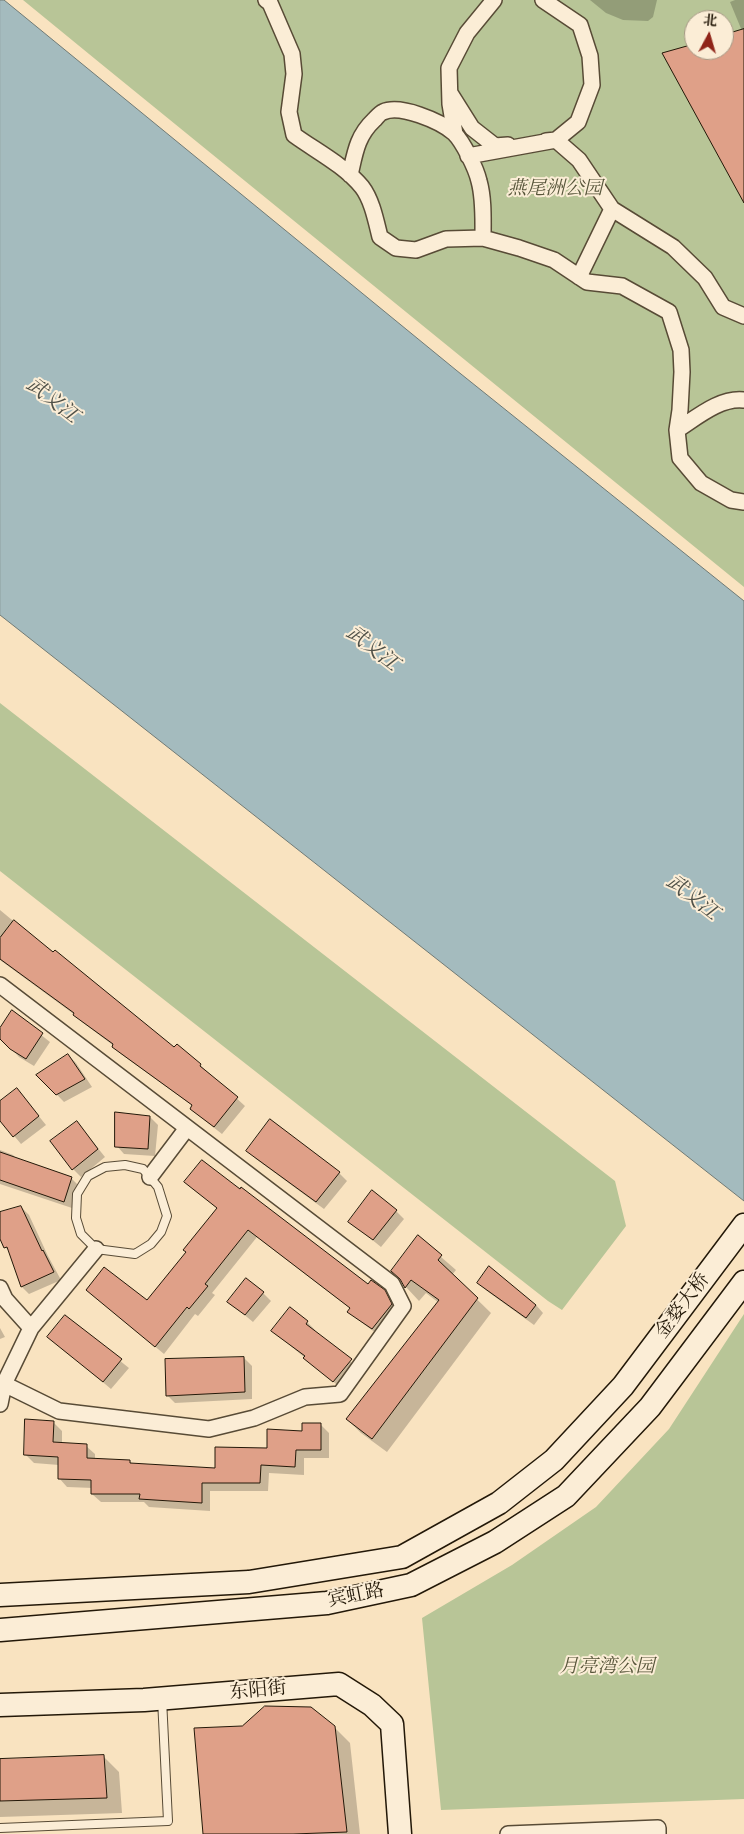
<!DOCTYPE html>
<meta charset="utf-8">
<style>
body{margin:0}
#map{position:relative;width:744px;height:1834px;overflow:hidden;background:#f9e3c0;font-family:"IM FELL Great Primer","Noto Serif SC",serif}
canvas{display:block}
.north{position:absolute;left:684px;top:10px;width:50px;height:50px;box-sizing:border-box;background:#fbedd6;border:1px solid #a59884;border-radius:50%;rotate:6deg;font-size:14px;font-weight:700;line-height:20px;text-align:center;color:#231808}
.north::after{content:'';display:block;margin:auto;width:18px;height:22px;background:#8f2418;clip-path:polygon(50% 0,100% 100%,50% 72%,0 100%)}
</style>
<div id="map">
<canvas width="744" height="1834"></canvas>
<div class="north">北</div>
</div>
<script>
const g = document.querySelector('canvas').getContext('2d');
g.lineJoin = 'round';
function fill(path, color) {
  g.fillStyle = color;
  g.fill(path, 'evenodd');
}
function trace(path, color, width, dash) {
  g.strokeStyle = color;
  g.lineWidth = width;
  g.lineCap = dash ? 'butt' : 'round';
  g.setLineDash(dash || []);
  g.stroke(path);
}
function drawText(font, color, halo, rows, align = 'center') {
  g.font = font + ' "IM FELL Great Primer","Noto Serif SC",serif';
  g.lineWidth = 4;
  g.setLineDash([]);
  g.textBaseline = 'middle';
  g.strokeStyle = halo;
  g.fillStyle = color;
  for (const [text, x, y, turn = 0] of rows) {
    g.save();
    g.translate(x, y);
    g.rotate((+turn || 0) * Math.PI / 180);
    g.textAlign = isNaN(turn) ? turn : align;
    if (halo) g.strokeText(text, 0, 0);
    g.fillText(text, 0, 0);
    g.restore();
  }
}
fill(new Path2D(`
 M23,0H744V587L100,63ZM694,20H724V50H694Z
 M0,703L615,1181L626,1226L562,1310L548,1301L0,871Z
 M744,1314V1799L441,1810L422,1618L512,1565L596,1507L669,1429Z`), '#b8c597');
const water = new Path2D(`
 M0,0H4L456,370L744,601V1201L0,615Z`);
fill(water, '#a4bbbe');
trace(water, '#707a75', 1);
fill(new Path2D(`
 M590,0H657L653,17L648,21L623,20L606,13Z
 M735,0H744V200L664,53L694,45V50H724V36L742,31L730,2Z
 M0,910L53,954L175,1049L200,1065L245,1106L222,1134L199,1116L191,1109L193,1106L121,1054L114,1046L82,1022L75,1015L0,960Z
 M12,1012L50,1042L34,1066L19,1057L0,1037V1030Z
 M68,1055L76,1063L92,1087L64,1102L38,1075Z
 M17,1089L46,1125L21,1144L0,1119V1103Z
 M150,1117L158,1125L155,1156L124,1154L117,1146Z
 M270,1121L339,1173L347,1181L324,1209L256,1159L248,1151Z
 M77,1122L105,1157L81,1177L73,1169Z
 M0,1150L13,1155L18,1160L71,1178L79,1186L72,1208L0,1184Z
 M186,1182L368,1286L384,1291L392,1299L399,1313L380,1336L357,1319L349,1311L351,1309L257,1237L212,1293L215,1295L198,1316L195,1314L164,1354L87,1290L147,1302L188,1252L218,1209Z
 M21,1207L29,1215L48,1256L61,1280L29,1294L22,1287L10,1252L5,1247L0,1236V1213Z
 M396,1211L404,1219L381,1247L350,1222Z
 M418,1237L456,1270L452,1275L491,1313L387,1452L361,1433L347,1419L439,1303L426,1293L419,1301L406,1287L402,1281Z
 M479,1283L536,1305L543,1313L534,1325L487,1291Z
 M263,1293L271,1301L253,1322L229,1302Z
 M291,1309L307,1322L315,1330L314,1331L358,1368L342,1389L273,1331Z
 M65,1317L129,1368L111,1389L49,1337Z
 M0,1328L5,1337L0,1339Z
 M244,1358L252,1366V1399L175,1403L167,1395Z
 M53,1422L62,1431V1444L86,1446L95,1454V1460L130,1461L132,1464L216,1469L268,1450L320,1424L329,1433V1458H304V1475L269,1473L268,1491H210V1511L149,1507L144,1502H101L92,1494L93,1488L67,1487L59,1478V1465L34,1463L26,1455Z
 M334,1727L350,1743L360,1834H204Z
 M104,1757L119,1772L122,1813L0,1817V1760Z`), '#0003');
const building = new Path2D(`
 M744,29V203L662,53L694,44V50H724V35Z
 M14,920L53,952L55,950L174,1047L177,1044L201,1064L200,1066L238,1097L214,1127L190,1109L192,1105L112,1047L113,1044L73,1015L74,1013L0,959V938Z
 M12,1010L43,1033L26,1059L10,1049L0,1039V1028Z
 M68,1054L85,1079L56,1095L36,1075Z
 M17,1088L39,1116L13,1137L0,1121V1101Z
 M115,1112L150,1116L148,1149L115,1147Z
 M270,1119L340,1172L316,1202L246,1151Z
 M77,1121L98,1149L72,1170L50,1141Z
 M0,1152L72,1177L64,1202L0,1180Z
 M202,1160L240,1189L241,1187L368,1284L371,1280L385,1290L392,1304L372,1329L347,1312L350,1308L248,1230L205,1284L208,1286L189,1309L187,1307L155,1347L86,1290L104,1267L147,1300L186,1252L183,1250L217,1208L184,1182Z
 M372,1190L397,1210L373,1240L348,1222Z
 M21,1206L42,1251L43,1250L54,1272L21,1287L7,1247L4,1248L0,1239V1212Z
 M418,1235L442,1255L438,1260L478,1298L372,1439L346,1419L439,1300L411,1280L405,1288L400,1279L391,1271Z
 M489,1266L536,1305L526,1318L477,1283Z
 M246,1278L264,1292L245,1315L227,1302Z
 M290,1307L308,1321L306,1324L352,1359L333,1382L303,1358L305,1356L271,1331Z
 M65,1315L122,1359L103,1382L47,1337Z
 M244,1357L245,1392L166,1396L165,1359Z
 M25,1419L54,1421L53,1442L87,1444V1458L130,1460V1463L215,1468V1447L267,1448V1429L302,1431V1423H321V1450H296L295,1467L261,1465L260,1483H202V1503L139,1499L140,1494H91V1480L58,1479V1457L24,1455Z
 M265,1706L311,1707L335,1726L347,1832L293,1834H203L194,1728L242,1726Z
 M104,1755L107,1798L0,1801V1759Z`);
fill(building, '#dfa088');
trace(building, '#231808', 1);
const lane = new Path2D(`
 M125,1165L143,1169L158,1187L167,1216L161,1232L151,1244L135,1254L96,1249L81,1234L76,1218L77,1194L88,1176L105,1167Z
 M0,1828L168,1821L162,1699`);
const street = new Path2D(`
 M266,0L270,3L292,54L294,74L289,112L294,135C316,151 344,165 362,187C372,200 376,221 380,237L396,248L416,250L446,239L483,238L519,248L554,260L587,282L622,286L669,312L681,350L682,372L680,410L677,430L680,458L701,483L731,500L744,502
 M543,0L580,25L590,56L592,85L578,122L556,140L546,141
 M450,93L472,128L495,146L508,145
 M455,134L450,104L449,68L467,33L494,0
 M468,156L556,140L579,160L612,209L673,247L705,278L723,307L744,316
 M350,175C355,153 357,136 374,120C376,118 380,113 383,112C400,104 440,121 454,133C463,142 476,168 479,181C484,199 483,219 483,238
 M579,277L612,209
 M677,430C696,418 720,397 744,400
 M0,985L392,1284L403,1306L340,1394L305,1397L254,1418L209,1429L59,1411L4,1384
 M150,1177L187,1128
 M0,1288L5,1299L31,1328
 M0,1404L4,1384L31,1328L96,1249
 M508,1834L658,1828V1834`);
const secondary = new Path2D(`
 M0,1595L249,1582L402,1557L499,1503L554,1460L623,1386L744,1225
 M0,1630L327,1603L411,1585L495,1542L566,1496L650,1407L744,1282
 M0,1705L144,1700L339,1684L372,1705L392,1724L400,1834`);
trace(lane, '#584b36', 10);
trace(street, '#584b36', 18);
trace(secondary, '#231808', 25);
trace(lane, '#fbedd6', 8);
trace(street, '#fbedd6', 15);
trace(secondary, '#fbedd6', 22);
drawText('italic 19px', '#57553a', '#fbedd6', [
 ["燕尾洲公园",555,189],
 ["月亮湾公园",607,1667]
]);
drawText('19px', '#231808', '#fbedd6', [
 ["金婺大桥",683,1306,-53],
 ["宾虹路",356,1596,-11],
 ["东阳街",258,1691,-5]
]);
drawText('italic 20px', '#505148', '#fbedd6', [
 ["武义江",52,401,38],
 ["武义江",372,649,38],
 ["武义江",692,898,38]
]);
</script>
